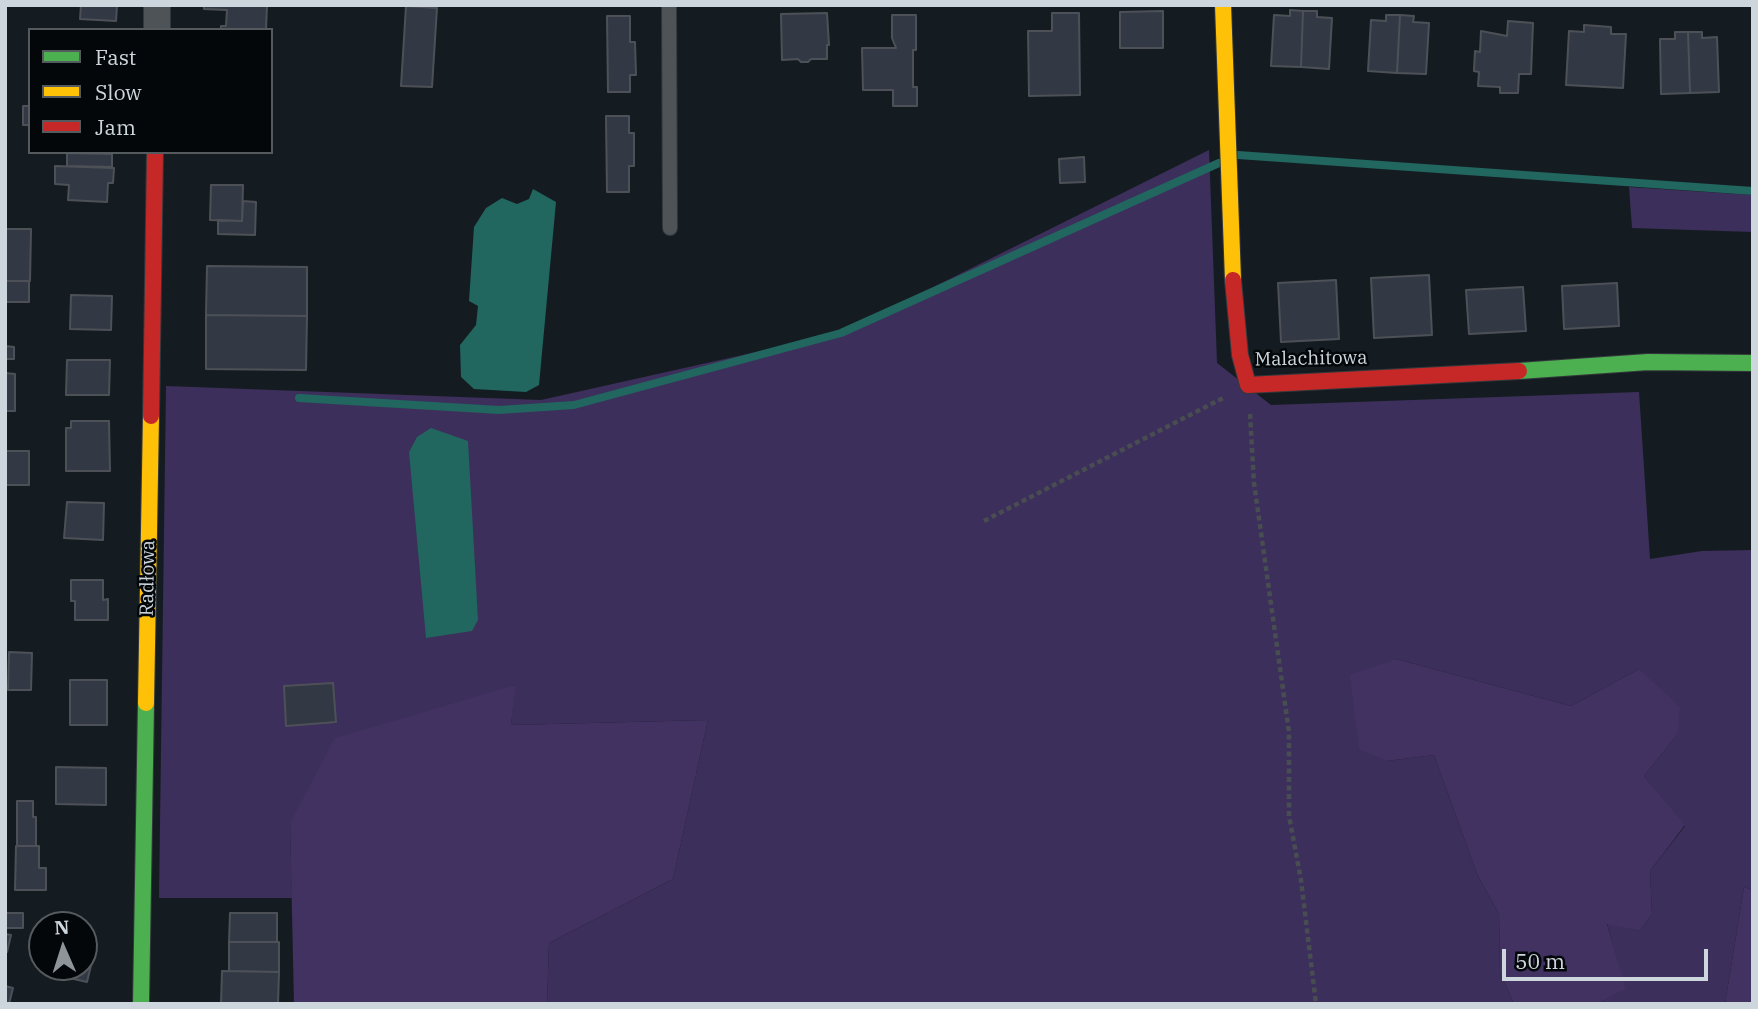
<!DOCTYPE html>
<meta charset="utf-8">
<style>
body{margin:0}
#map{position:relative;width:1758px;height:1009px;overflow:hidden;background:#151c21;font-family:"IBM Plex Serif",serif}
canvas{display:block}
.frame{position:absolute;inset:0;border:7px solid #cdd6dd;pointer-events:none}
.legend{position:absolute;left:28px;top:28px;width:245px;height:126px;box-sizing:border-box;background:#03070a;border:2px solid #545a5e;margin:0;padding:9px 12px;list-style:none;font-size:21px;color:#cdd6dd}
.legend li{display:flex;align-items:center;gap:14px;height:35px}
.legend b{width:35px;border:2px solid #545a5e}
.north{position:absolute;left:28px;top:911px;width:70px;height:70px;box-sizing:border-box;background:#03070a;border:2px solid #545a5e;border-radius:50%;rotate:357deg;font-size:19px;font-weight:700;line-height:28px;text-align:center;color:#cdd6dd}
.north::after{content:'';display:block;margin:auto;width:24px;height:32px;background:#8d959b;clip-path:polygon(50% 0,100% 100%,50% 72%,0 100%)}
.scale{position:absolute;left:1502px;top:949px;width:206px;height:32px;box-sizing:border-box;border:4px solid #cdd6dd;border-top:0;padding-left:9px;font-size:21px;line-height:24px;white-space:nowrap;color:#cdd6dd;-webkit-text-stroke:5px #03070a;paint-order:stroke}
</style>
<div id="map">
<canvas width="1758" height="1009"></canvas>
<div class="frame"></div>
<ul class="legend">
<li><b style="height:9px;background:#4caf50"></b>Fast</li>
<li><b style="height:9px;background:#ffc107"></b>Slow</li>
<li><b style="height:9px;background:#c62828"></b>Jam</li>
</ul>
<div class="north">N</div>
<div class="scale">50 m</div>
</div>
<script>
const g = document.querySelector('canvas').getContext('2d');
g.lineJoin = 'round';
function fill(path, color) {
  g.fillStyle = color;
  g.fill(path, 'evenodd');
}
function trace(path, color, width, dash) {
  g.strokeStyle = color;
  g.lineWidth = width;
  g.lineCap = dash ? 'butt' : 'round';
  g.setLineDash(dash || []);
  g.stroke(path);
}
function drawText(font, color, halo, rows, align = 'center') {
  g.font = font + ' "IBM Plex Serif",serif';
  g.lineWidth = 5;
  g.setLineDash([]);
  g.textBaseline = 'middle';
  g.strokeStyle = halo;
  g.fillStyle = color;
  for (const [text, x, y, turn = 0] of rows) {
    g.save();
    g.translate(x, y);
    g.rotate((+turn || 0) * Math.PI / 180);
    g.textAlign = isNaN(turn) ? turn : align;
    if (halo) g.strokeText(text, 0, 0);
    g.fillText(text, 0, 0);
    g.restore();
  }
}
fill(new Path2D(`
 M1209,150L1217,363L1271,405L1639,392L1650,559L1702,551L1753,550V890L1744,887L1725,1004H1597L1625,989L1607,923L1640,931L1652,914L1650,871L1685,826L1644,776L1677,735L1639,669L1571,706L1396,659L1387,761L1434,755L1477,874L1499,914L1500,973L1514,1004H547L549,943L673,879L708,720L511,725L515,685L290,823L292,898H159L166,386L541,400L841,333Z
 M1629,187L1753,195V232L1632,228Z`), '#3d2f5b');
fill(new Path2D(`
 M1396,659L1571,706L1639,669L1680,707L1677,735L1644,776L1685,825L1650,871L1652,914L1640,931L1607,924L1626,989L1597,1004H1514L1500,973L1499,914L1477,874L1434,755L1387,761L1359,749L1350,675Z
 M516,685L511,725L708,720L673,879L549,943L547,1004H294L290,823L335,738Z
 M1744,887L1753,890V1004H1725Z`), '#413262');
fill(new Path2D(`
 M533,189L556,202L539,385L526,392L474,389L461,377L460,345L476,325L478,306L469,301L474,227L486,208L502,198L517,204L529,199Z
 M431,428L468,441L478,620L472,631L426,638L409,452L417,437Z`), '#21665f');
trace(new Path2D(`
 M1238,155L1753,191
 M299,398L499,410L574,405L841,333L1219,163`), '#21665f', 8);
const building = new Path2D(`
 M81,5H117L116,21L80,19Z
 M204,5H267L266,30H221V26H226L227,10L204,9Z
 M406,6L437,8L432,87L401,86Z
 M1290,10L1303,11L1301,67L1271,66L1274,15L1290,16Z
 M1163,11V48H1120V12Z
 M1303,11H1317V17L1332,18L1329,69L1301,67Z
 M827,13L829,45H827V59H811L808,62H801L798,59L782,60L781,14Z
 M1052,13H1079L1080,95L1029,96L1028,31H1052Z
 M892,15H916V50H913V87H917V106H893V90H863L862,48H896L892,38Z
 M1386,15H1400L1397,73L1368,71L1371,20L1386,21Z
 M1400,15L1414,16L1413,22L1429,23L1426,74L1397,73Z
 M607,16H630V42H635L636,75H630V92H608Z
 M1508,21L1533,23L1531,74H1519L1518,93H1500V87L1478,86L1479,72L1474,71L1475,51L1480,52L1481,31L1507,36Z
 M1584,25L1611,27V34H1626L1623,88L1566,85L1569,31L1584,32Z
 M1675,32H1688L1690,93L1661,94L1660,39H1675Z
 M1688,32H1702V38L1717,37L1719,92L1690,93Z
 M23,106H30V125H23Z
 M606,116H629V133H634V166H629V192H607Z
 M62,152H112V154L67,153Z
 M67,153L112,154V167L67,166Z
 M1084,157L1085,182L1060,183L1059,159Z
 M55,166L114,168L113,183H108L107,202L68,200L69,185L55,184Z
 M211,185H243L242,221L210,220Z
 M243,201L256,202L255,235L218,234V220L242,221Z
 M5,229H31L30,281H5Z
 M207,266L307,267V316L206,315Z
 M1429,275L1432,335L1374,338L1371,278Z
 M1336,280L1339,339L1281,342L1278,283Z
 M5,281H29V302H5Z
 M1617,283L1619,326L1564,329L1562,286Z
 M1523,287L1526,331L1469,334L1466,290Z
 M71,295L112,296L111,330L70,329Z
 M206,315L307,316L306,370L206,369Z
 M5,346L14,347V359H5Z
 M67,360H110L109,395H66Z
 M5,373L15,374V411H5Z
 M71,421H109L110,471H66V428H71Z
 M5,442V451H29V485H5Z
 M67,502L104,503L103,540L64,538Z
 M71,580H103V600L108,599V620H75V601H71Z
 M9,652L32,653L31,690H8Z
 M70,680H107V725H70Z
 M333,683L336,722L286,726L284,686Z
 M56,767L106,768V805L56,804Z
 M17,801H33V817H36V846H17Z
 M16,846H39V868H46V890H15Z
 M5,913H23V928H5Z
 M230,913H277V942H229Z
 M5,934L11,935L7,952H5Z
 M229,942H279V972L229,971Z
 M84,946L95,949L87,982L65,977L68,967H84Z
 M222,971L279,972L278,1004H221Z
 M5,986L13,988L9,1004H5Z`);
fill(building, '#323844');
trace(building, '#4d5157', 2);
const lane = new Path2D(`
 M669,5L670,228`);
const street = new Path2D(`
 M157,30V5`);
const fast = new Path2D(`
 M1519,371L1648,362L1753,363
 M141,1004L146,703`);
const slow = new Path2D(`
 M1223,5L1233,280
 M146,703L151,416`);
const jam = new Path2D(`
 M1233,280L1240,355L1248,385L1519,371
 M151,416L155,152`);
trace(lane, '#33383c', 16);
trace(street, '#33383c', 28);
trace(fast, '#33383c', 18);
trace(slow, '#33383c', 18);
trace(jam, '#33383c', 18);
trace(new Path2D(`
 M1250,414L1254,483L1289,732V816L1301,880L1316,1004
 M984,521L1223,398`), '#484d51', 4.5, [5, 3.5]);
trace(lane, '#4d5357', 14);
trace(street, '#4d5357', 26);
trace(fast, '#4caf50', 16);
trace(slow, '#ffc107', 16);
trace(jam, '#c62828', 16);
drawText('19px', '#cdd6dd', '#03070a', [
 ["Malachitowa",1311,359,-1],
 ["Radłowa",148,578,-89]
]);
</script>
